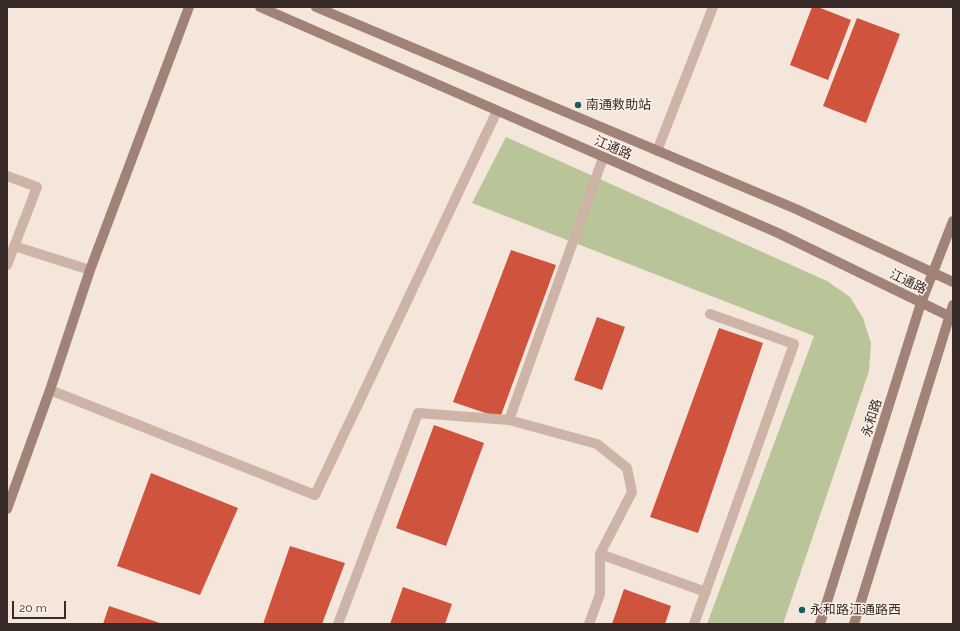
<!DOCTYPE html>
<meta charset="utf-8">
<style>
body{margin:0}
#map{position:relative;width:960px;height:631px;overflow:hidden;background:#f4e6db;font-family:Raleway,sans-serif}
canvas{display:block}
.frame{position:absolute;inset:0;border:8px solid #382b27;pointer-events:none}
.scale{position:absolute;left:12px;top:601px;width:54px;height:18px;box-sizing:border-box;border:2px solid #382b27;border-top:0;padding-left:5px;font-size:12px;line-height:14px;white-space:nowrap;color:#382b27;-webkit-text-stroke:3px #fbf0e8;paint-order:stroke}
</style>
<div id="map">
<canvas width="960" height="631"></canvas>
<div class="frame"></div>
<div class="scale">20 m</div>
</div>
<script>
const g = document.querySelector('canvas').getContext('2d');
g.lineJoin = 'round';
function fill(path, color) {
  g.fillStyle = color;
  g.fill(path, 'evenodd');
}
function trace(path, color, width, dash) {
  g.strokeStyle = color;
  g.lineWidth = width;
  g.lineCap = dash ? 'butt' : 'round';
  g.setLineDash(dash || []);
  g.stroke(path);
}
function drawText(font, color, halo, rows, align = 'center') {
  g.font = font + ' Raleway,"Noto Sans SC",sans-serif';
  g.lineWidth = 3;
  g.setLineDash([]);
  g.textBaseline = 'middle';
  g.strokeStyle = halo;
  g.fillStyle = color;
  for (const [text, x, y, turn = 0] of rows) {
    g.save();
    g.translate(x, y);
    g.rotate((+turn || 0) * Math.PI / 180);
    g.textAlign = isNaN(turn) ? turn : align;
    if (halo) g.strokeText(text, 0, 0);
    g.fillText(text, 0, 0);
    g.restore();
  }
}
fill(new Path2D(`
 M506,137L827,281L850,297L863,318L871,343L869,371L783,624H707L814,336L472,203Z`), '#bac499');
fill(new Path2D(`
 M812,7H818L851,20L828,80L790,65Z
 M857,18L900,34L866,123L823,106Z
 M511,250L556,265L500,418L453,402Z
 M597,317L625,327L602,390L574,380Z
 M719,328L763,343L698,533L650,517Z
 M434,425L484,443L446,546L396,528Z
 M151,473L238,508L200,595L117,566Z
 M290,546L345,563L322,624H263Z
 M403,587L452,604L445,624H390Z
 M624,589L671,606L665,624H612Z
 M109,606L163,624H103Z`), '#d0533d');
trace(new Path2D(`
 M657,151L713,7
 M7,176L37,187L7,265
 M14,246L90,270
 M50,390L315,495L497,111
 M509,420L603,158
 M600,554L706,592
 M338,624L418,413L509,420L597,444L627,468L632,492L600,554V594L589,624
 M694,624L794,344L710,314`), '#cdb4a6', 10);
trace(new Path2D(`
 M260,7L778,233L953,318
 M316,7L796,209L953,282
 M7,509L50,390L90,270L189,7
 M820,624L921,303L953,221
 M854,624L953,305`), '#a18277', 10);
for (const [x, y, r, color] of [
 [578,105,4,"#195e5c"],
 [802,610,4,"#195e5c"]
]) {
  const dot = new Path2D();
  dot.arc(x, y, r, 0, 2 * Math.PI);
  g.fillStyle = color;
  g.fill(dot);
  trace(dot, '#fbf0e8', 1.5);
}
drawText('13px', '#382b27', '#fbf0e8', [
 ["南通救助站",586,105],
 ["永和路江通路西",810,610]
], 'left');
drawText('13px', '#382b27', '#fbf0e8', [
 ["江通路",613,148,23],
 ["江通路",908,282,26],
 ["永和路",872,418,-73]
]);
</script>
